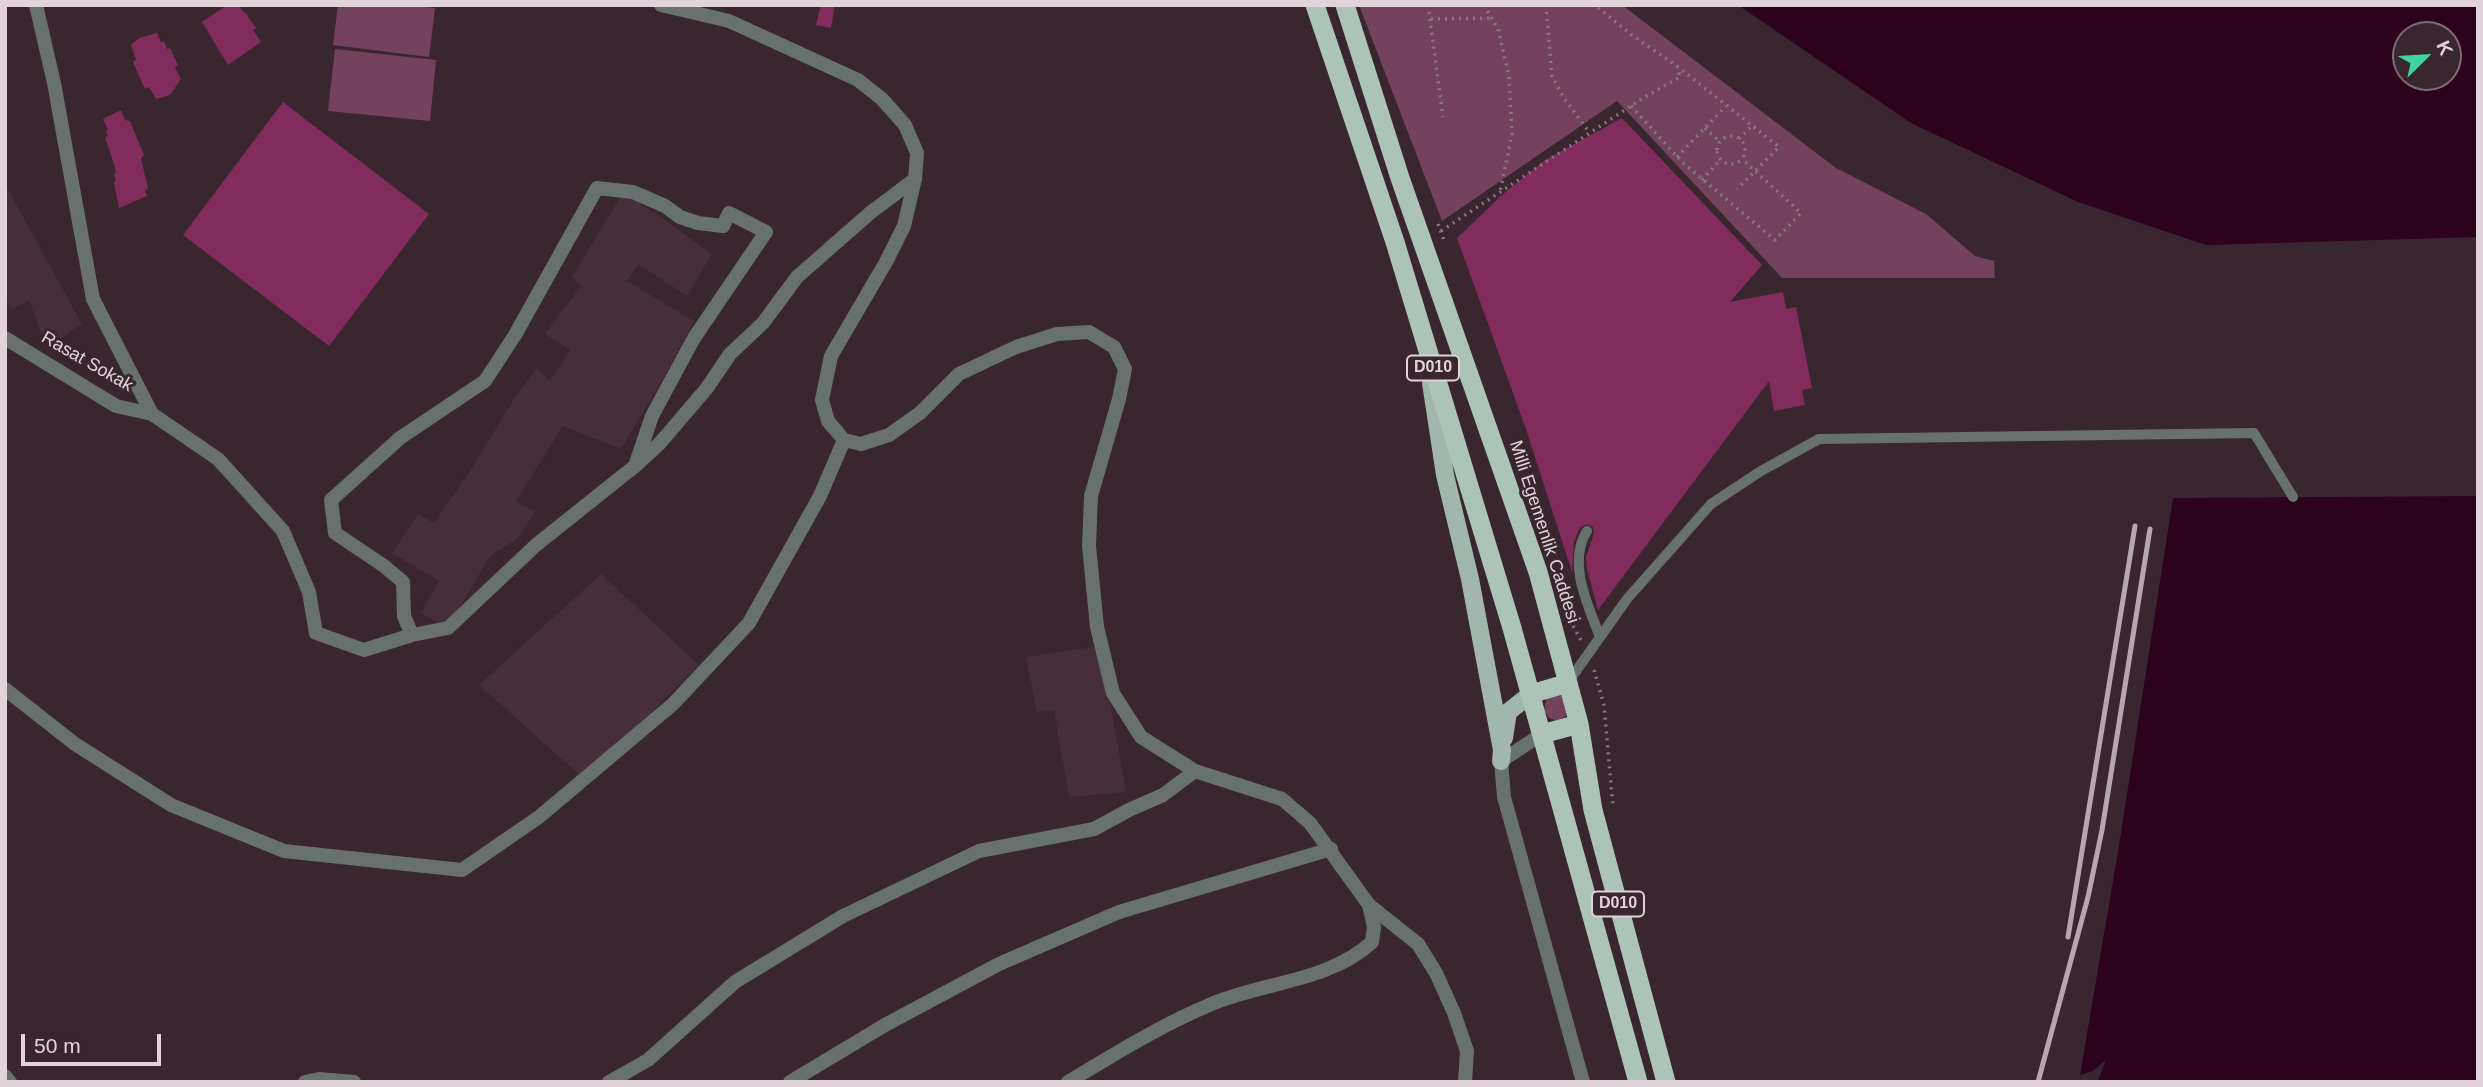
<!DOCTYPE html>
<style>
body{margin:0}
#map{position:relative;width:2483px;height:1087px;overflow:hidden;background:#39262f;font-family:Arial,sans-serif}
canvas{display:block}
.frame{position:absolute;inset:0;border:7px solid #e0d4da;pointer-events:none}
.north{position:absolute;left:2392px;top:21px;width:70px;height:70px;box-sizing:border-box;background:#39262f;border:2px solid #7c6c73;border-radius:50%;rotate:66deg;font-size:19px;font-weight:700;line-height:28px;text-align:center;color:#e0d4da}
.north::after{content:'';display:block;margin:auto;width:24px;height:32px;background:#40d4a2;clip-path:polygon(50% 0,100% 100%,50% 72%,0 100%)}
.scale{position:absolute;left:21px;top:1034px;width:140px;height:32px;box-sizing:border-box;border:4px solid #e0d4da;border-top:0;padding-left:9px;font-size:21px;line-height:24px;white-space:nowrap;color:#e0d4da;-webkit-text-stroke:5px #39262f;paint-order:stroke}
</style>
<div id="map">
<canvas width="2483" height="1087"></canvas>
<div class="frame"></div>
<div class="north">K</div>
<div class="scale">50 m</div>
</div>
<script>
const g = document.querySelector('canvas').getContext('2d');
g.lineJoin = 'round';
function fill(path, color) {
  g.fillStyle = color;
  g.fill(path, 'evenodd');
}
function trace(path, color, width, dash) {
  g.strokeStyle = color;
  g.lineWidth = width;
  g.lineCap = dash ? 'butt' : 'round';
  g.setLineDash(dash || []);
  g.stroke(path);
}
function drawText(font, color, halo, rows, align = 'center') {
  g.font = font + ' Arial,sans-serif';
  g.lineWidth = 6;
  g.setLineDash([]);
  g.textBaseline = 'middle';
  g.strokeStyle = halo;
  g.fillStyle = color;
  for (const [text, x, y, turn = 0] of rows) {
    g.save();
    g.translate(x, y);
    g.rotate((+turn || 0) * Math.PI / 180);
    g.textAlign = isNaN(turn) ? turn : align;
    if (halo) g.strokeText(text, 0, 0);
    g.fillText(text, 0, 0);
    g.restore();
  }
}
fill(new Path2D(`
 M5,184L82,324L60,339L50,330L41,333L29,300L12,310L5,297Z
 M624,191L712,254L687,296L638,264L627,281L694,321L671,365L621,449L563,426L516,501L535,512L518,538L490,556L448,628L421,613L439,581L392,553L418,514L434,523L470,471L514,399L537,368L550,381L570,350L545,334L581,286L572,277Z
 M601,574L699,665L584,779L479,685Z
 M1100,646L1126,792L1069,797L1054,711L1037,712L1026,657Z`), '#462e3a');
fill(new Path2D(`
 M338,5H410L435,8L429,57L333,45Z
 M1359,5H1622L1836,168L1926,214L1975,256L1994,261L1995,278H1782L1617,101L1442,221Z
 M335,49L436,60L430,121L328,111Z
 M1564,694L1569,714L1558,721L1549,718L1544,710L1547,697Z`), '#75425d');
fill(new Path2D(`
 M1738,5H2478V237L2206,245L2078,202L1911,123ZM2406,35H2448V77H2406Z
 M2478,496V1082H2095L2098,1080L2106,1060L2093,1071L2080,1075L2119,846L2173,498Z`), '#2d021c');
fill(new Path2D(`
 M227,5H239L244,13L245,12L256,28L253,30L261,42L228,65L202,22Z
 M821,5H835L831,28L816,25Z
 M157,33L161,42L164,41L167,49L170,48L178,65L175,68L181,79L170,95L156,99L149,87L145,89L133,62L136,60L131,45L139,38Z
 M283,102L429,214L329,346L183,235Z
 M121,110L125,120L130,121L144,155L141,159L148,188L145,191L147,196L119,208L114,183L116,179L114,175L116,171L105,137L108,136L106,131L108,130L103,119Z
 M1622,118L1762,265L1730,302L1783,292L1786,309L1796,307L1812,388L1802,390L1805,405L1774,411L1769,381L1598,610L1587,569L1586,557L1594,533L1593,527L1587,524L1580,528L1574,542L1572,572L1526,429L1457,238L1502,195L1545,160Z`), '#812c5d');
trace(new Path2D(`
 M1428,5L1443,117
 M1484,5L1498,29L1509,76L1512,134L1500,192
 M1546,5L1552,76L1564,98L1590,133
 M1431,19L1492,18
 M1677,66L1779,147L1737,189
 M1631,106L1683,163L1775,240L1801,213L1742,159
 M1705,128L1720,142
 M1717 150a14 14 0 1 1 28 0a14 14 0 1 1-28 0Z
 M1739,139L1752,126
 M1677,157L1726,106
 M1702,180L1721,159
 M1438,224L1445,243
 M1441,231L1643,98L1680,77L1677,66L1633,36L1595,5
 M1573,626L1581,640
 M1594,670L1604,705L1613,807`), '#87777f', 3.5, [2, 5]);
trace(new Path2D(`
 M1587,531C1567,563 1588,605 1600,637
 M1569,681L1627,599L1711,504L1761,471L1819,439L2254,433L2293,497`), '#67716d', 10);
trace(new Path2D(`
 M36,5L54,83L93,299L152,414L218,459L283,531L309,592L316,633L364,650L412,635L404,616L403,582L384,566L335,533L331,500L400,438L485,381L515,335L597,188L633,192L665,206L680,217L698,223L723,226L729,213L766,232L694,338L652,416L635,466
 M5,338L116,406L152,414
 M412,635L448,628L536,545L635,466L660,443L707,388L730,354L763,323L797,277L870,213L915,179
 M5,689L75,744L171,805L284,851L462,870L539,817L673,704L749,623L820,496L844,440
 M1542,734L1501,761L1504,797L1583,1082
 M1369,905L1418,944L1436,973L1454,1013L1467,1051L1465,1082
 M5,1076L10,1082
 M305,1082L319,1079L354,1082
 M609,1082L648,1060L735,982L843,916L979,851L1094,829L1129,810L1163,795L1195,771
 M790,1082L885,1025L999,964L1119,912L1331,849`), '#67716d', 14);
trace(new Path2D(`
 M661,5L729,21L858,80L882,99L905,125L917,153L915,179L904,226L886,262L831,356L822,400L828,421L844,440L861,444L889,435L920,413L959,374L1016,347L1057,334L1089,332L1114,347L1125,369L1119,399L1091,496L1089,546L1097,627L1113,693L1141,737L1195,771L1282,799L1310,823L1369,905L1374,927L1372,942C1330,981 1265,982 1214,1003C1163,1024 1116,1053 1068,1082`), '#67716d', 14);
trace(new Path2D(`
 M1431,383L1445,475L1470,579L1502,750L1501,761
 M1504,738L1508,712L1531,694`), '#a1b6ac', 18);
trace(new Path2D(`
 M1315,5L1395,242L1512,628L1638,1082
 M1345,5L1400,178L1538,572L1579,724L1593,810L1666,1082
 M1531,694L1568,683
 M1542,734L1579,724`), '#acc4b8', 19);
trace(new Path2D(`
 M2068,937L2135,526
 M2038,1082L2088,897L2102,830L2150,529`), '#b5a7ae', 5);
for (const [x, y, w] of [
 [1433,368,52],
 [1618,904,52]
]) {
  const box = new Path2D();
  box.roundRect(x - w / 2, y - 12.5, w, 25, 5);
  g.fillStyle = '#39262f';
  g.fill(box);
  trace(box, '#e0d4da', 2);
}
drawText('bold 16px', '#e0d4da', null, [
 ["D010",1433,368],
 ["D010",1618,904]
]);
drawText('18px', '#e0d4da', '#39262f', [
 ["Rasat Sokak",87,362,30],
 ["Milli Egemenlik Caddesi",1544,532,72]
]);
</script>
